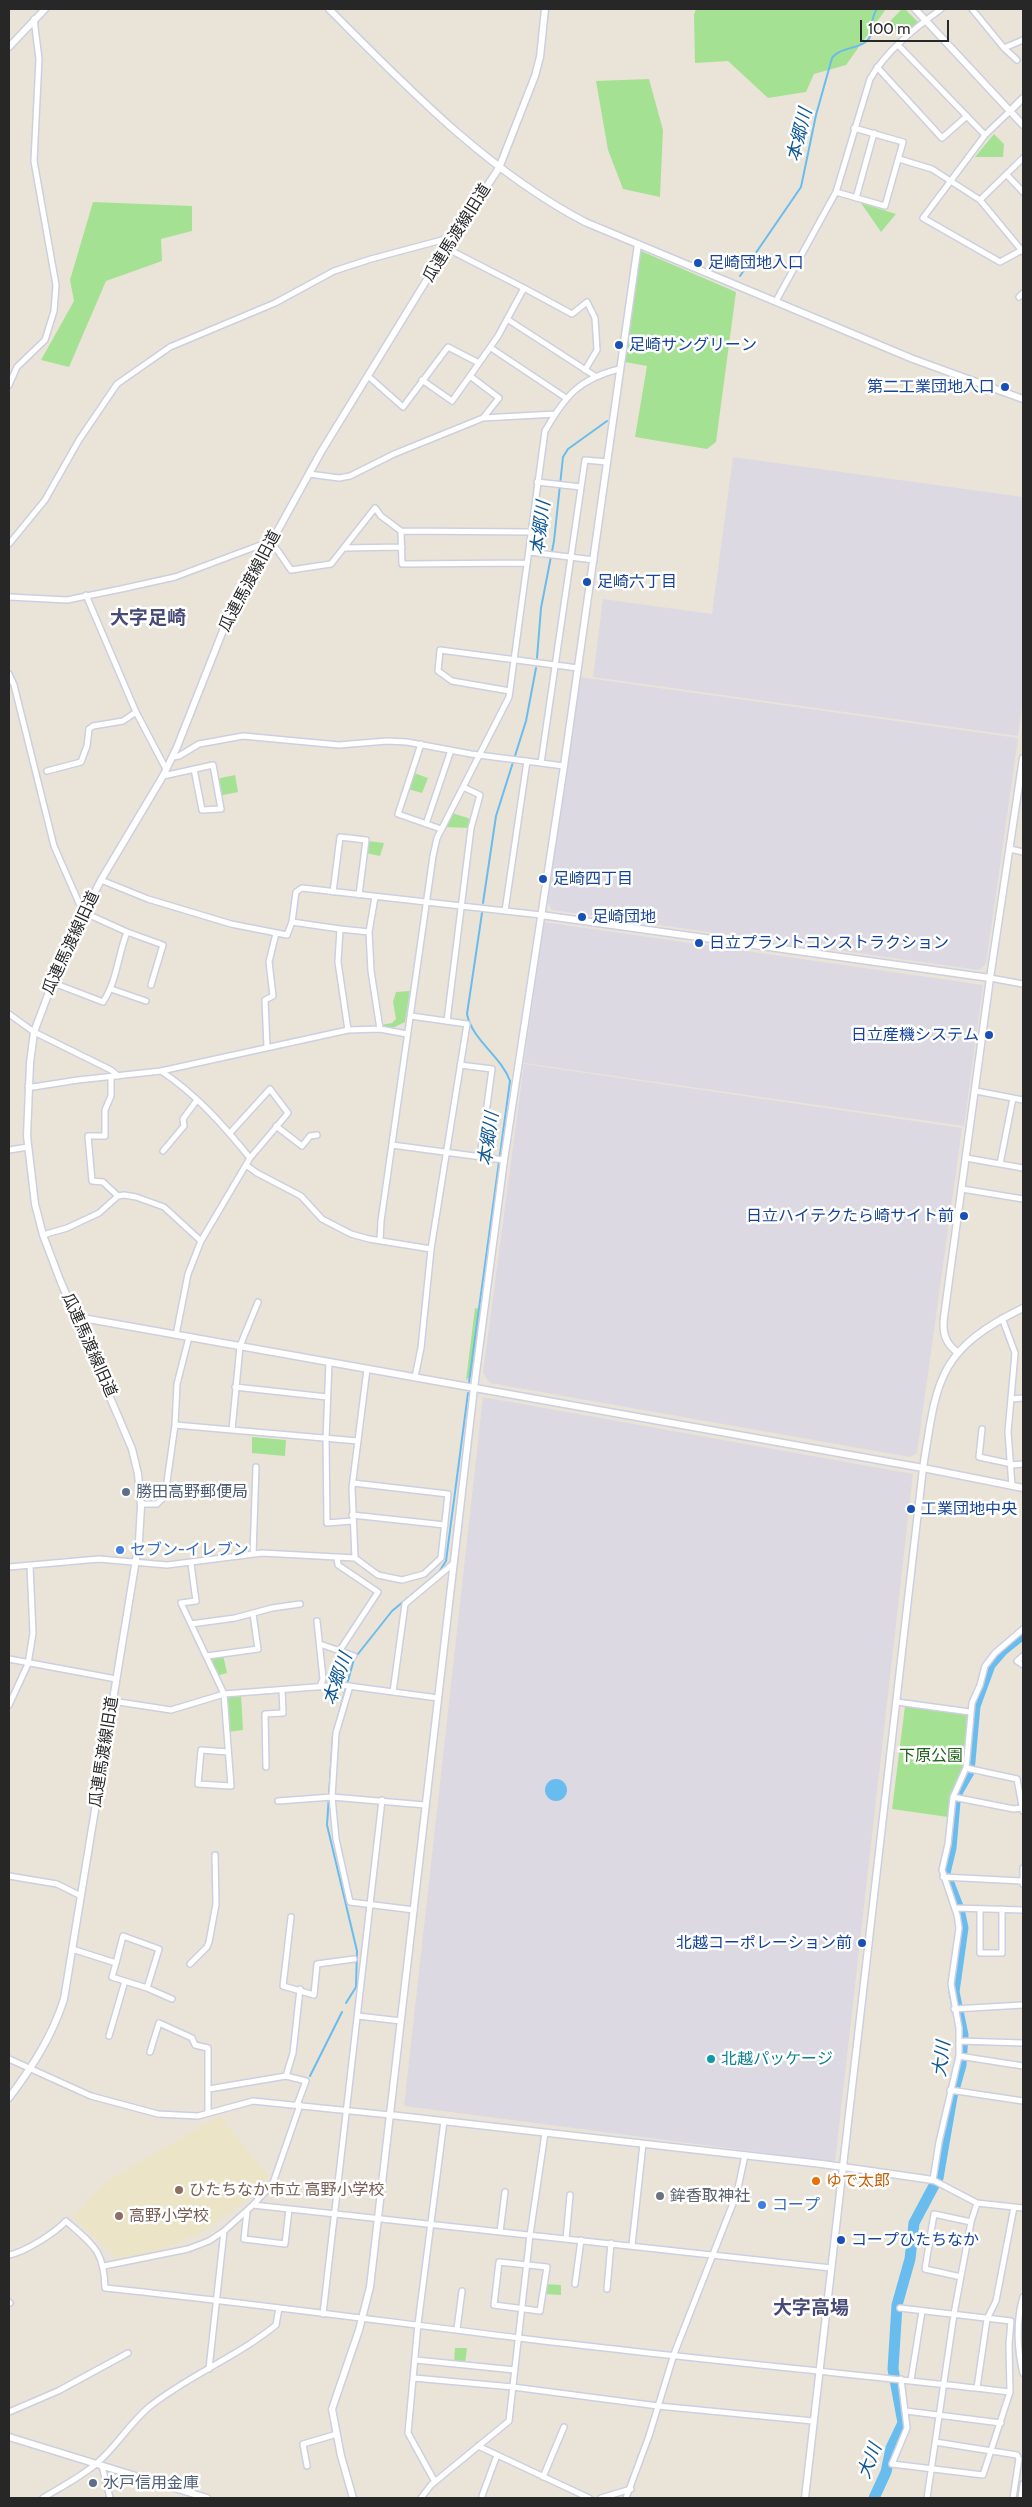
<!DOCTYPE html>
<meta charset="utf-8">
<style>
body{margin:0}
#map{position:relative;width:1032px;height:2507px;overflow:hidden;background:#eae4d8;font-family:Cabin,sans-serif}
canvas{display:block}
.frame{position:absolute;inset:0;border:10px solid #272727;pointer-events:none}
.scale{position:absolute;left:860px;top:20px;width:89px;height:22px;box-sizing:border-box;border:2px solid #272727;border-top:0;padding-left:6px;font-size:15px;line-height:18px;white-space:nowrap;color:#272727;-webkit-text-stroke:4px #fff;paint-order:stroke}
</style>
<div id="map">
<canvas width="1032" height="2507"></canvas>
<div class="frame"></div>
<div class="scale">100 m</div>
</div>
<script>
const g = document.querySelector('canvas').getContext('2d');
g.lineJoin = 'round';
function fill(path, color) {
  g.fillStyle = color;
  g.fill(path, 'evenodd');
}
function trace(path, color, width, dash) {
  g.strokeStyle = color;
  g.lineWidth = width;
  g.lineCap = dash ? 'butt' : 'round';
  g.setLineDash(dash || []);
  g.stroke(path);
}
function drawText(font, color, halo, rows, align = 'center') {
  g.font = font + ' Cabin,"Noto Sans JP",sans-serif';
  g.lineWidth = 5;
  g.setLineDash([]);
  g.textBaseline = 'middle';
  g.strokeStyle = halo;
  g.fillStyle = color;
  for (const [text, x, y, turn = 0] of rows) {
    g.save();
    g.translate(x, y);
    g.rotate((+turn || 0) * Math.PI / 180);
    g.textAlign = isNaN(turn) ? turn : align;
    if (halo) g.strokeText(text, 0, 0);
    g.fillText(text, 0, 0);
    g.restore();
  }
}
fill(new Path2D(`
 M733,457L1023,497V699L1018,736L593,677L603,599L712,614Z
 M580,677L1018,738L986,964L979,970L552,910L547,902Z
 M544,922L983,985L964,1126L524,1063Z
 M524,1064L962,1128L917,1453L910,1457L490,1383L483,1373Z
 M483,1397L913,1474L835,2162L404,2106Z`), '#dcd9e2');
fill(new Path2D(`
 M220,2116L270,2178L252,2197L200,2233L165,2248L120,2261L73,2217L105,2182Z`), '#ece4c6');
fill(new Path2D(`
 M696,9H886L846,65L814,74L806,92L768,98L728,61L695,63L694,15Z
 M902,9H905L918,22L902,37L889,22Z
 M649,79L663,130L660,197L623,189L608,150L596,81Z
 M994,134L1004,144L1003,157H975Z
 M93,202L192,206V231L161,239L162,261L106,281L69,367L41,360L74,301L70,280Z
 M861,203L896,214L881,232Z
 M641,251L736,292L716,442L707,449L635,437L647,366L625,362Z
 M414,773L428,778L422,793L408,789Z
 M235,775L238,792L219,796L216,779Z
 M452,813L471,819V828L444,827Z
 M368,841L384,843L380,856L366,853Z
 M410,991L405,1022L391,1029L381,1025L392,1023L396,1019L393,1002L396,992Z
 M475,1308L479,1309L481,1312L473,1374L466,1380Z
 M252,1437L286,1440L285,1456L252,1453Z
 M223,1655L227,1673L216,1676L209,1657Z
 M241,1694L243,1730L228,1732L225,1696Z
 M905,1706L967,1714L964,1758L961,1774L951,1793L948,1817L892,1809Z
 M546,2284L561,2285V2295L544,2294Z
 M455,2348H467L465,2364L454,2363Z`), '#a5e193');
fill(new Path2D(`
 M545 1790a11 11 0 1 1 22 0a11 11 0 1 1-22 0Z`), '#69bcee');
trace(new Path2D(`
 M740,276L801,187L816,115L832,58C838,48 858,49 867,41C875,34 868,21 877,9
 M537,658L541,608L554,541L563,457L568,449L607,421
 M483,903L496,816L526,721L536,668
 M469,1382L510,1081C501,1056 472,1040 467,1014L482,913
 M346,2003L356,1987L357,1951L327,1825L333,1735L354,1659L392,1611L439,1572L446,1561L468,1393
 M310,2076L342,2012`), '#69bcee', 2);
trace(new Path2D(`
 M874,2498L886,2472L891,2448L903,2423L893,2369L897,2305L910,2259L914,2223L938,2178L952,2097L961,2065L963,2035L954,1992L963,1928L959,1909L945,1873L951,1848L955,1802L958,1791L969,1772L975,1706L990,1665L1003,1650L1023,1634`), '#69bcee', 11);
const minor = new Path2D(`
 M972,9L1004,48L1017,60
 M898,45L985,135
 M1004,48L1023,40
 M877,67L942,138L967,116
 M1010,111L985,135L923,218L1000,262L1022,250
 M899,159L932,169L980,200L1023,252
 M1007,175L1023,192
 M836,192L885,206L903,142L854,128
 M856,198L874,133
 M980,200L1023,158
 M524,288L572,314L587,302L595,318L597,350L585,370
 M1019,297L1023,293
 M776,301L836,192L870,79C886,51 915,28 941,9
 M507,319L595,376
 M491,348L566,398
 M368,376L403,407L448,347L479,363L498,336L524,288L446,248
 M470,376L479,363
 M422,380L452,401L470,376L499,398L483,418
 M9,385L17,367L45,340L54,311L56,285L34,161L39,59L34,19
 M309,474L339,478L350,476L394,454L483,418L555,414
 M537,482L581,487
 M401,531L402,564L527,563
 M9,544L45,500L79,440L117,384L170,347L275,303L334,271L371,259L453,237
 M344,548L402,547
 M529,552L594,560
 M86,595L136,712L166,769
 M9,597L67,600L121,589L175,577L271,541L291,570L331,564L375,508L381,516L401,531L530,532
 M9,674L14,685L54,846L79,903L85,913L127,932C118,955 117,981 103,1002L51,982
 M510,691L452,681L438,671L440,650L578,668
 M421,744L398,814L441,829
 M173,757L179,756L199,744L243,736L339,745L387,741L407,742L471,754L564,766
 M541,763L585,460L607,462
 M47,771L81,762L87,746L89,729L93,726L123,721L136,712
 M163,776L213,765L221,809L202,810L194,769
 M426,824L451,750
 M1010,849L1023,852
 M101,880L148,899L231,924L287,935L292,922L296,892L302,888L541,915
 M333,892L340,837L366,840L359,895
 M375,897L369,932L371,971L380,1029
 M505,911L527,761
 M292,922L340,929L338,962L348,1030
 M340,929L369,932
 M127,932L163,945L151,985
 M990,978L1023,984
 M111,989L146,1001
 M9,1014L34,1032L111,1070L118,1076
 M411,1016L467,1024L431,1249L421,1348L415,1377
 M447,1021L471,828L480,795L463,787
 M267,1047L265,1000L273,996L269,962L276,933
 M460,1065L492,1069L480,1157
 M161,1071C196,1094 224,1126 250,1158
 M111,1077V1096L105,1110V1136H88L92,1181L103,1182L118,1196
 M28,1086L33,1087L78,1080L161,1071L348,1030L380,1029L407,1034
 M976,1091L1023,1100
 M276,1126L302,1146L310,1136L317,1135
 M392,1145L504,1160
 M9,1150L28,1147
 M163,1151L184,1126L183,1119L197,1100
 M966,1158L1023,1168
 M1000,1164L1013,1098
 M246,1165L257,1173L301,1196L322,1219L351,1234L369,1239L431,1249
 M962,1189L1023,1199
 M43,1235L67,1228L99,1213L118,1196L124,1195L136,1197L164,1207L201,1241
 M380,1240L381,1221L433,856L437,838L509,697L545,431C565,396 579,379 619,369
 M1002,1318L1015,1353L1008,1432L1012,1486
 M176,1335L188,1274L201,1241L250,1158L288,1113L270,1089L230,1133
 M189,1337L177,1384L175,1425L358,1441
 M329,1362L326,1439L327,1523L352,1521
 M235,1387L327,1397
 M1011,1399L1023,1398
 M982,1429L979,1457L1012,1464
 M232,1430L240,1346L258,1302
 M1012,1465L1023,1464
 M141,1504H157L165,1496L175,1425
 M352,1515L445,1525
 M253,1554L256,1467
 M337,1558L338,1565L378,1592L340,1650
 M355,1558L352,1488L367,1369
 M191,1564L196,1601L181,1603L224,1694L231,1786L198,1784L201,1750L228,1752
 M9,1567L99,1559L167,1565L262,1553L355,1558L378,1575L402,1580L424,1574L441,1558L448,1494L353,1483
 M317,1621L323,1679L320,1687
 M191,1624L235,1618L272,1608L300,1604
 M1023,1629L995,1653L985,1666L980,1685L972,1703L966,1768L953,1797L948,1844L942,1870L957,1915L959,1928L951,1984L959,2028V2056L939,2142L933,2180L977,2203L1023,2208
 M320,1644L354,1656
 M207,1656L258,1649L253,1614
 M1023,1656L1017,1661L1023,1665
 M9,1659L116,1679
 M350,1686L336,1733L332,1797L336,1839L350,1902L414,1910
 M393,1692L405,1604L454,1563
 M112,1701L171,1710L224,1694L341,1685L438,1698
 M897,1702L970,1712
 M9,1705L28,1664L33,1633L30,1566
 M266,1767L265,1714L283,1713L282,1690
 M966,1768L1017,1779L1023,1811
 M953,1797L1014,1809L1021,1808
 M278,1801L332,1797L425,1805
 M1023,1868V1884
 M9,1876L57,1884L81,1896
 M943,1877L1022,1881
 M955,1908L1023,1910
 M980,1909V1953H1002V1909
 M291,1917L283,1986L314,1995L317,1964L354,1959
 M72,1949L116,1963L112,1977L147,1988L159,1949L123,1936L116,1963
 M190,1964L207,1947L209,1942L216,1904L215,1855
 M147,1988L172,1999
 M954,2009L1023,2005
 M358,2016L401,2021
 M109,2036L125,1981
 M960,2041L1023,2043
 M150,2052L159,2023L192,2038L195,2045L208,2048V2113
 M959,2056L1023,2066
 M9,2059L91,2096L158,2114L198,2116L253,2101L390,2115
 M286,2076L293,2053L300,1989
 M209,2089L286,2076L306,2081L297,2105
 M950,2090L1023,2101
 M253,2205L831,2268
 M247,2211L244,2239L285,2244L289,2209
 M500,2232L505,2192
 M566,2239L570,2195
 M632,2245L643,2144
 M9,2255C25,2252 55,2233 66,2221C93,2245 104,2250 105,2288C243,2302 381,2321 519,2338C682,2358 846,2373 1010,2392
 M499,2262L547,2267L540,2311L494,2305Z
 M104,2266L188,2249L209,2241L224,2231L253,2205L273,2183L300,2105
 M961,2277L925,2269L934,2214L971,2222
 M575,2284L581,2240
 M607,2289L611,2243
 M1023,2297C1016,2320 1017,2350 1023,2373
 M9,2302L10,2303
 M900,2308L1011,2321L1009,2344L1010,2392L983,2475L892,2464L907,2428L901,2379
 M323,2314L382,1800
 M457,2329L462,2291
 M416,2360L515,2370
 M209,2369L224,2231
 M414,2378L513,2387L658,2406L813,2421
 M911,2380L922,2311
 M977,2388L987,2319L996,2301L1014,2207
 M906,2411L1001,2423
 M9,2412L58,2391L128,2353
 M935,2442L1017,2455L1019,2459L1013,2498
 M478,2446L589,2498
 M102,2466L110,2498
 M307,2466L303,2444L337,2434
 M543,2477L564,2427
 M435,2482L408,2433L418,2324L444,2121
 M482,2496L497,2455
 M43,2498C61,2487 81,2477 97,2463C116,2447 129,2424 149,2407C189,2375 237,2357 276,2325L279,2308
 M421,2498L431,2485L509,2421L530,2235L545,2133
 M601,2498L631,2489
 M626,2498L649,2436L674,2354L737,2193L745,2155
 M927,2498L954,2314L971,2222L977,2203
 M1021,2498L1023,2484`);
const tertiary = new Path2D(`
 M329,9C408,88 486,170 585,222L913,359L1023,399
 M915,9L1023,125
 M9,47L45,9
 M1010,111L1023,98
 M541,915L990,978
 M77,1317L923,1468L1023,1488
 M957,1352C945,1343 942,1332 944,1317L990,978L1023,758
 M9,2098C32,2067 52,2037 64,1999L139,1541L141,1506L138,1474L132,1449L60,1280L43,1235L35,1204L27,1136L30,1063L34,1032L64,952L101,880L163,776L177,747L224,628L321,452L453,237L499,168L535,76L540,57L545,9
 M390,2115L822,2164L933,2180
 M9,2437L207,2498
 M353,2498L341,2456L332,2409L359,2330L370,2287L474,1388L504,1160L564,766L638,244
 M805,2498L923,1468C937,1380 937,1350 1023,1308`);
trace(minor, '#cdcfe0', 8);
trace(tertiary, '#cdcfe0', 9);
trace(minor, '#fff', 5);
trace(tertiary, '#fff', 6);
for (const [x, y, r, color] of [
 [698,263,5,"#1a4fb4"],
 [619,345,5,"#1a4fb4"],
 [1005,387,5,"#1a4fb4"],
 [587,582,5,"#1a4fb4"],
 [543,879,5,"#1a4fb4"],
 [582,917,5,"#1a4fb4"],
 [699,943,5,"#1a4fb4"],
 [989,1035,5,"#1a4fb4"],
 [964,1216,5,"#1a4fb4"],
 [126,1492,5,"#5c6f8a"],
 [911,1509,5,"#1a4fb4"],
 [120,1550,5,"#3f7fe0"],
 [862,1943,5,"#1a4fb4"],
 [711,2059,5,"#0f9aa8"],
 [816,2181,5,"#e8710a"],
 [179,2190,5,"#8d6e63"],
 [660,2196,5,"#6b7280"],
 [762,2205,5,"#3f7fe0"],
 [119,2216,5,"#8d6e63"],
 [841,2240,5,"#1a4fb4"],
 [93,2483,5,"#5c6f8a"]
]) {
  const dot = new Path2D();
  dot.arc(x, y, r, 0, 2 * Math.PI);
  g.fillStyle = color;
  g.fill(dot);
  trace(dot, '#fff', 2);
}
drawText('16px', '#272727', '#fff', [
 ["瓜連馬渡線旧道",457,233,-58],
 ["瓜連馬渡線旧道",250,581,-62],
 ["瓜連馬渡線旧道",71,943,-65],
 ["瓜連馬渡線旧道",89,1345,66],
 ["瓜連馬渡線旧道",104,1752,-81]
]);
drawText('16px', '#164399', '#fff', [
 ["足崎団地入口",708,263],
 ["足崎サングリーン",629,345],
 ["第二工業団地入口",995,387,"right"],
 ["足崎六丁目",597,582],
 ["足崎四丁目",553,879],
 ["足崎団地",592,917],
 ["日立プラントコンストラクション",709,943],
 ["日立産機システム",979,1035,"right"],
 ["日立ハイテクたら崎サイト前",954,1216,"right"],
 ["工業団地中央",921,1509],
 ["北越コーポレーション前",852,1943,"right"],
 ["コープひたちなか",851,2240]
], 'left');
drawText('16px', '#4e5e75', '#fff', [
 ["勝田高野郵便局",136,1492],
 ["水戸信用金庫",103,2483]
], 'left');
drawText('16px', '#366cbe', '#fff', [
 ["セブン-イレブン",130,1550],
 ["コープ",772,2205]
], 'left');
drawText('16px', '#206219', '#fff', [
 ["下原公園",931,1756]
]);
drawText('16px', '#0d838f', '#fff', [
 ["北越パッケージ",721,2059]
], 'left');
drawText('16px', '#c56008', '#fff', [
 ["ゆで太郎",826,2181]
], 'left');
drawText('16px', '#785e54', '#fff', [
 ["ひたちなか市立 高野小学校",189,2190],
 ["高野小学校",129,2216]
], 'left');
drawText('16px', '#5b616d', '#fff', [
 ["鉾香取神社",670,2196]
], 'left');
drawText('italic 18px', '#0d5795', '#fff', [
 ["本郷川",800,135,-76],
 ["本郷川",541,528,-83],
 ["本郷川",489,1139,-82],
 ["本郷川",338,1679,-71],
 ["大川",942,2059,-83],
 ["大川",870,2461,-69]
]);
drawText('bold 19px', '#484b77', '#fff', [
 ["大字足崎",148,618],
 ["大字高場",811,2308]
]);
</script>
